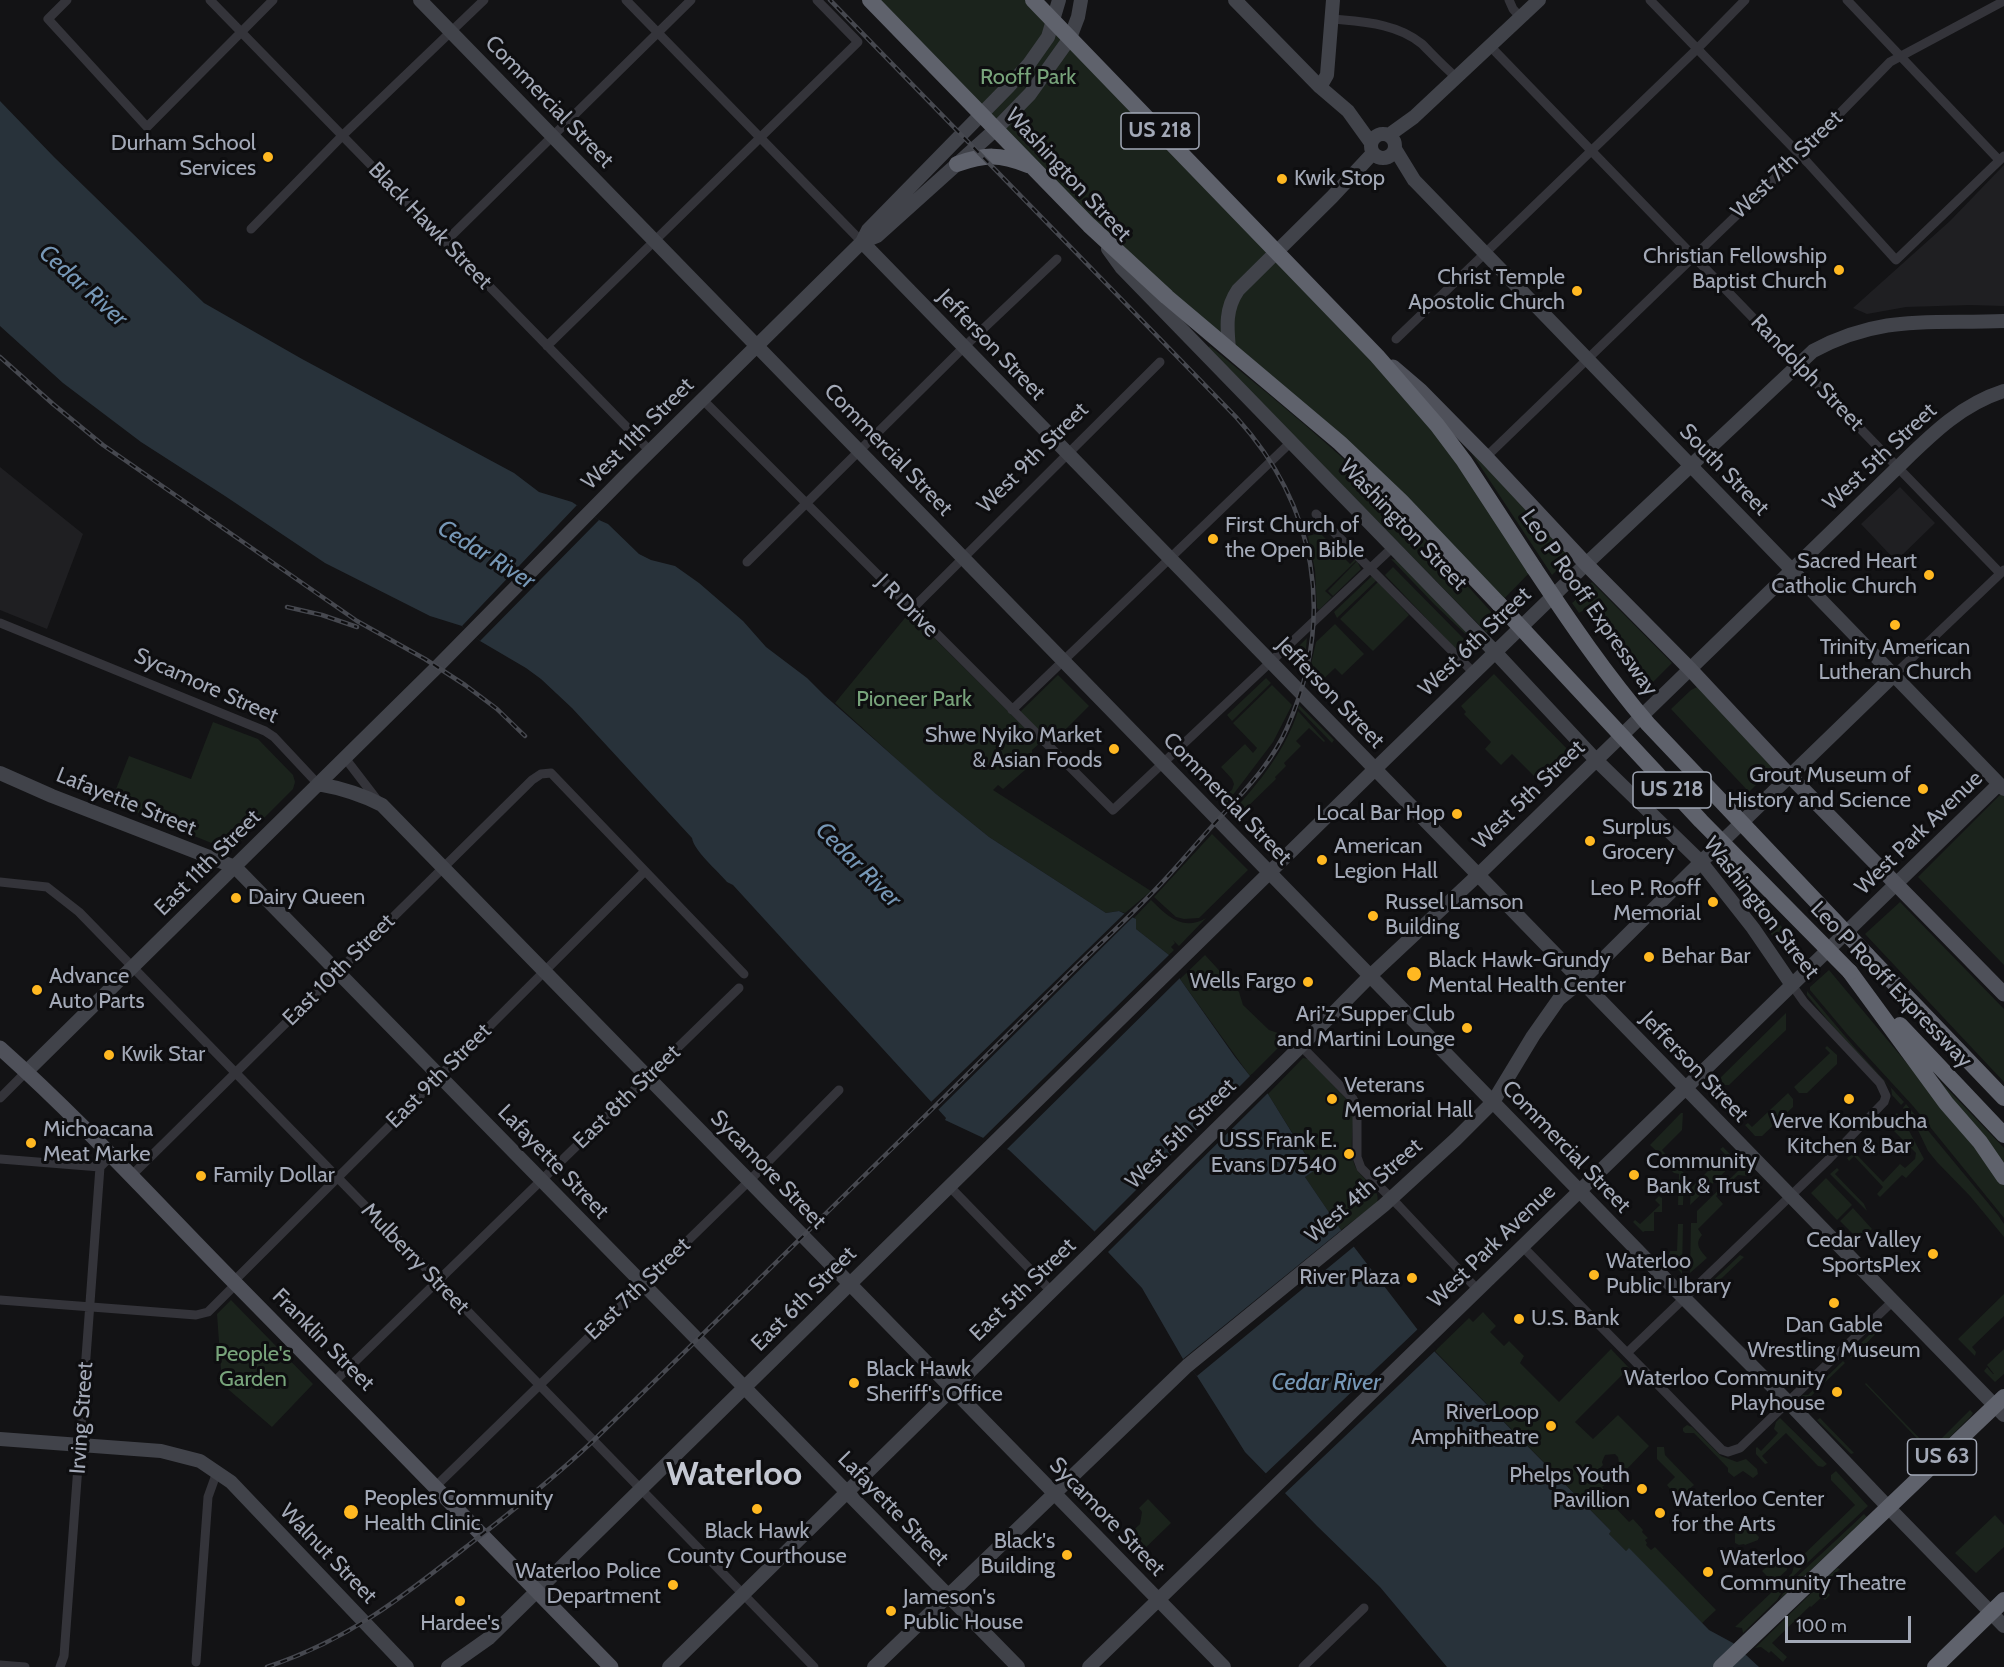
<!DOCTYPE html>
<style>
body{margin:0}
#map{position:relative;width:2004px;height:1667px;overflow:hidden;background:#131315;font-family:Cabin,sans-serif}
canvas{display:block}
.scale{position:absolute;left:1785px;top:1616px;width:126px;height:27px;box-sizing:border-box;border:3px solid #a3a9b7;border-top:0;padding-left:8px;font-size:18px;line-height:21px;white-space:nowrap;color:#a3a9b7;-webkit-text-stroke:4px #0e0e10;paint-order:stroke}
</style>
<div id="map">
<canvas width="2004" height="1667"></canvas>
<div class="scale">100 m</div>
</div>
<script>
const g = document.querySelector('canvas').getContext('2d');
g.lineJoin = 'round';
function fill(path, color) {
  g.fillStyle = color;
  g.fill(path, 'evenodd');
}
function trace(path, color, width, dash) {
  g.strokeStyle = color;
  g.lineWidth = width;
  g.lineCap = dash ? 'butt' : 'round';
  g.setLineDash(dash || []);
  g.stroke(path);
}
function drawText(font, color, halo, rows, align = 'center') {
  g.font = font + ' Cabin,sans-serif';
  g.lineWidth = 6;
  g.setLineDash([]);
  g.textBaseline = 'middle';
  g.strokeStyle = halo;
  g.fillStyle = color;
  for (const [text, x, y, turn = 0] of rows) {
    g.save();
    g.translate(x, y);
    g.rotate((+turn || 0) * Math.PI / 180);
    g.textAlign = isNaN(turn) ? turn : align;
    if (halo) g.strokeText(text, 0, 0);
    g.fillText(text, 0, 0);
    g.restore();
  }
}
fill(new Path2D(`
 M2004,165V306L1970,305L1906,307L1867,314L1853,308L1950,221Z
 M0,467L83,534L47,629L0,610Z
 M1900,487L1935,523L1896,561L1861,524Z`), '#1f1f22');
fill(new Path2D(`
 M870,0H1033L1377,356L1534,568L1499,604L1374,474L1167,297Z
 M1210,346C1261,388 1312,429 1360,474C1410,521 1456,573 1502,624L1490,636L1208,348Z
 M1467,446L1573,555L1552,575Z
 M1320,533L1350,564L1355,559L1356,561L1325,591L1332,597L1319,610L1317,608L1315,570L1308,536Z
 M1391,559L1397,560L1477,641L1479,647L1434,604Z
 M1357,561L1361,569L1333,596L1328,591Z
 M1393,567L1465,640L1466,643L1468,642L1475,650L1466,660L1385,575Z
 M1372,576L1378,579L1337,618L1334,612Z
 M1378,582L1409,615L1373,651L1340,619Z
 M1592,582L1672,663L1650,685L1592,611L1584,610L1579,613L1572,603L1578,598L1576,597Z
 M909,613L1040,743L1032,750V764L1003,789L998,785L993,790L1151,891L1125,913L1119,911L1106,913L989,837L926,786L835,703Z
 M1335,624L1364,654L1342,675L1335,668L1316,686L1308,678L1316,642Z
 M1307,638L1306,649L1292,662L1288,657Z
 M1494,674L1575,757L1545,787L1512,754L1501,765L1485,749L1491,742L1464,714L1466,712L1461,706Z
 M1058,675L1089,706L1051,744L1021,714V711Z
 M1266,678L1271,683L1232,721L1227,715Z
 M1272,685L1292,705L1273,742L1226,804L1216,796L1221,791L1227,793L1232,790L1234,784L1232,779L1221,767L1245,744L1253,753L1257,748L1233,723Z
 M1697,687L1774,767L1749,792L1671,709L1691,690Z
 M1299,705L1334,740L1332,743L1298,708Z
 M1298,711L1325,741L1324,742L1309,728L1296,741L1301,746L1284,763L1286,766L1275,777L1276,779L1238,816L1233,811C1260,782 1286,749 1298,711Z
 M213,722L258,739L293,775L295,782L293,789L231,851L111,802L129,756L191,779Z
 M2002,793L2004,795V965L1918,877Z
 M1212,834L1248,870L1199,918L1184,919L1176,917L1154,897Z
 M1726,871L1788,933L1778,944L1751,905L1724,873Z
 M1151,900C1167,916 1183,932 1206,918L1179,946L1173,940L1175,943L1171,947L1174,950L1169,955L1136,929V920L1134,918Z
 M1900,902L2004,1009V1082L1865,934Z
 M1205,955L1239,992L1243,1005L1269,1030L1284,1035L1288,1038L1250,1076L1180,979Z
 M1829,970L1976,1146L1999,1178L2004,1185V1218L1913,1106L1847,1034L1810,990V987Z
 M1807,991L1855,1048L1904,1102L1901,1105L1892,1095L1891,1088L1833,1027L1807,995Z
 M1786,1013V1030L1729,1085H1713Z
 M1827,1046L1837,1055V1064L1807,1093H1799L1794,1087L1830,1053L1825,1048Z
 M1303,1058L1309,1059L1352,1105C1356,1125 1347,1150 1356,1168C1362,1180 1382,1189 1377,1203L1341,1230L1305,1177L1315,1169L1268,1094Z
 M1937,1078L2004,1148V1168Z
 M1788,1093L1793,1099V1107L1762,1136H1755L1745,1125L1748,1123L1752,1127Z
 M1906,1104L1998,1215L2004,1224V1237L1970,1196L1937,1162L1928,1151L1914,1122L1903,1108Z
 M1681,1113H1683L1682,1130L1662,1150L1671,1160L1668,1162L1650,1145Z
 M1897,1113L1906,1125L1924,1159L1906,1178L1902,1175L1880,1197L1877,1194L1883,1187L1854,1156L1849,1161L1847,1158L1855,1153L1883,1182L1900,1164L1905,1168L1915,1159L1916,1153L1886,1123Z
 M1723,1147L1733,1157L1732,1165L1690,1205L1691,1188L1725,1154L1720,1149Z
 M1673,1162L1684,1173L1683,1205H1678L1679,1174L1674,1173L1668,1167Z
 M1837,1168L1839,1170L1835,1174L1864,1204L1867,1211L1830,1174Z
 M1738,1171H1746L1749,1174L1747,1176L1738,1175L1716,1196L1723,1204L1698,1229L1702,1235C1694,1244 1700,1250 1707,1258L1690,1273L1691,1223H1697V1211Z
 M1826,1178L1852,1205L1837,1220L1811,1193Z
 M1659,1196L1662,1198V1212H1654V1231H1645L1643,1232L1633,1222L1635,1220L1640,1224L1660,1205L1655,1200Z
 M1853,1208L1872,1229L1859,1240L1840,1221Z
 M1678,1224H1683L1682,1274L1668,1258L1670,1251H1677Z
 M1740,1255L1744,1257L1704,1295L1701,1292Z
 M2004,1294V1316L1972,1347L1976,1352L1975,1356L1958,1339Z
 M231,1300L313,1384L272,1427L222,1384L217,1314Z
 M1483,1312L1496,1326L1490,1332L1504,1346L1509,1341L1524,1356L1520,1363L1559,1402L1611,1349L1629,1368L1575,1422L1593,1439L1618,1415L1649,1446L1626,1470L1619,1463L1618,1457L1615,1454L1605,1455L1602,1462L1603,1465L1599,1469L1605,1475L1602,1479L1606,1484L1602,1487L1614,1500L1611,1503L1629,1522L1633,1519L1643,1530L1642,1532L1648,1538L1645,1540L1647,1543L1646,1545L1651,1550L1655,1547L1716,1610L1702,1623L1629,1549L1626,1551L1609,1534L1611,1531L1435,1351L1469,1318L1473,1322Z
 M1883,1321L1886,1324L1851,1358L1849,1355Z
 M2004,1349V1374L1995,1382L1984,1371L1987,1367L1993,1374H1994L1987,1365Z
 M1843,1361L1845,1363L1807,1400L1802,1395H1808Z
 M1866,1383L1927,1446L1926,1448L1865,1384Z
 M1970,1410L1973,1413L1971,1416L1942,1445L1936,1444Z
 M1780,1418L1827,1464L1823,1467L1818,1466L1786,1433L1762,1456L1768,1463L1765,1464L1756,1454V1448L1757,1447L1761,1451L1778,1433L1774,1429L1776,1422Z
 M1820,1418L1854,1453L1851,1454L1817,1420Z
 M1687,1425L1692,1427L1721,1456L1737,1462L1746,1459L1757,1469L1758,1474L1753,1478L1743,1471L1734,1477L1728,1472V1468L1694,1433H1685L1683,1431V1428Z
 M1657,1447H1664L1665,1455L1694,1485L1681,1496L1673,1488L1671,1490L1667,1485L1675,1477L1657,1459Z
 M1836,1471L1868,1506L1789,1580L1777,1600L1743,1633L1742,1628L1735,1627L1792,1573L1794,1566L1793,1556L1798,1560L1855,1505L1831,1480V1475Z
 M1148,1499L1171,1523L1137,1556L1122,1541L1140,1524L1142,1512L1139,1508Z
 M1864,1514L1867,1517L1779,1600L1789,1584Z
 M1995,1515L2004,1525V1547L1976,1573L1955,1553Z
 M1742,1520L1759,1537L1758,1540L1745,1545L1744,1544L1739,1545L1735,1543V1535L1739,1521Z
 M1778,1553L1786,1562L1787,1570L1777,1579L1771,1580L1762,1571L1776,1558L1775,1556Z
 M1837,1568L1840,1569L1822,1586L1830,1595L1825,1600L1822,1597L1811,1607L1810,1606L1772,1643L1787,1657L1783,1662L1771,1651L1769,1653L1761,1647L1755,1648Z`), '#1b231c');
fill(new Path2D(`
 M0,101L54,157L204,303L302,359L514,473L539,492L572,502L599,520L608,524L639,554L651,560L675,566L699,583L743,621L766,647L807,678L824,695L936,794L989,837L1106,913L1119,911L1136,919V929L1169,955L1180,979L1235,1057L1250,1076L1268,1094L1315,1170L1305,1177L1341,1230L1434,1351L1611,1531L1609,1534L1626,1551L1629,1548L1709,1630L1733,1643L1759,1667H1447L1380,1587L1317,1526L1245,1452L1197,1376L1183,1359L1142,1288L1108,1252L1094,1231L1009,1150L945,1120L946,1118L733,885L727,882C718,871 694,851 692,838L572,708L541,679L526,668L480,641L462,626L430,616L325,563L225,496L141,442L63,383L0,326Z`), '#28323a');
fill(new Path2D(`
 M577,505L599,520L480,641L462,626Z
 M1125,913L1133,917L938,1110L931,1102Z
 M1171,953L1182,976L1005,1151L982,1139Z
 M1252,1074L1270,1091L1106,1254L1092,1234Z
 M1344,1228L1357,1244L1197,1376L1183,1359Z
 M1420,1327L1437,1349L1283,1495L1263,1476Z`), '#131315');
trace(new Path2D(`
 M67,0L48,19L147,127L273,0
 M210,0L650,451
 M626,0L862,242
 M1509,0L1513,9L1520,17
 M1650,0L1808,163L1896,260L2004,156
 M1847,0L1999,160
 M1332,19C1363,22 1397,23 1422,44C1433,55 1444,67 1456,77
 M1489,45L2000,573
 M251,229L342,136L484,0
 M445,242L691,0
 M1396,339L1697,49L1745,0
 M547,346L858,42L817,0
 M703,400L1113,810L1393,547
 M1486,457L1800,154L1890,62L2004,1
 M1316,514L1474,673
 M747,562L964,347L1057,259
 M911,610L1160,362
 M0,623L265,731L274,737L318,784
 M1894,675L2004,570
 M1012,710L1291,442
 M345,758L378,801
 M0,882L47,887L79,912L814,1667
 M1301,1046L1353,1099L1357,1107V1157L1361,1168L1399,1206L1477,1289
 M0,1098L26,1072
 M0,1159L100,1167L111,1156
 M131,1176L532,780L541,774L551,773L744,974
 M949,1186L1051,1291
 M1522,1246L1722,1450L1728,1452L1740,1448L1893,1301
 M234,1281L645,871
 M0,1300L196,1315L208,1312L236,1284
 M1627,1353L1829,1159L1884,1102L1886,1096L1880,1083L1804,1002L1792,985
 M334,1382L739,988
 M435,1487L749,1181L839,1090
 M196,1662L208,1497L217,1472
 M0,1665L25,1667
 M60,1667L64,1656L100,1167
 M1303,1667L1364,1608`), '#34343a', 9);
trace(new Path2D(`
 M420,0L1676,1290L1788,1402L1889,1508L2004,1626
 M1235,0L1320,87L1348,111L1371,143
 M1320,87L1327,75L1333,0
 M1371 146a12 12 0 1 1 24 0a12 12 0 1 1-24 0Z
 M1389,135L1414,117L1539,0
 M1395,149L1414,180L2004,789
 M862,242L2004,1415
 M862,242L877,236L996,129L1030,94L1070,38L1078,17L1081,0
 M1108,249L1121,267L1495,652L1595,759L1701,862L1753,928L1792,985
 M1229,349C1227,327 1225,309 1238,290L1332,197L1373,153
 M0,773L52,796L235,867L1018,1667
 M318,784C341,788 361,794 382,805L1224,1667
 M26,1072L437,667L630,471L862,242L868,230L1009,86L1029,64L1048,37L1059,0
 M0,1439L161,1451L200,1461L231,1482L407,1667
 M448,1667L489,1638L1375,769L1586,564L1813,351C1882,314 1930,324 2004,321
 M669,1667L1301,1046L1370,976L1478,875L1898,467C1930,436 1960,405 2004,391
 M874,1667L1187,1366L1384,1205L1456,1139L1493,1102L1533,1036L1559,999L1581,981L1701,862L1894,675
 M1089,1667L1999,784`), '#41434a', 14);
trace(new Path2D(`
 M1393,367L1421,391L1486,457L1586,564L1690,669L1791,777L2004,994
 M0,1048C83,1122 159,1206 237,1285C362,1412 487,1540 611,1667`), '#4f515a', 15);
trace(new Path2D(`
 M870,0L1089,225L1167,297L1340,443L1401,501L1499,604
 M1033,0L1377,356L1437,425L1464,461L1534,568
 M957,164C986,154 999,154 1028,165
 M1867,955L2004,1098
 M1850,972L1946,1103L1980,1142L2004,1177
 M1900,1025L2004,1135
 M1721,1667L2004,1397
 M1935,1667L2004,1600`), '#5f626c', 16);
const rail = new Path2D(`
 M0,357L53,404L103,445L357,621L425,659L465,685L497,709L525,736
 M287,607L322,615L357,627
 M267,1667C348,1640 400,1599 466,1547C510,1513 553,1479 593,1441C750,1289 906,1135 1061,982C1091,952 1123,923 1152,893C1174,871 1194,846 1215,823C1242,793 1271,765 1287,728C1336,617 1317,506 1236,417L830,0`);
trace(rail, '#46484f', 4.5);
trace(rail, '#0e0e10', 2, [7]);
trace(new Path2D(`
 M1534,568C1570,622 1606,675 1648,724L1867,955
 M1499,604L1701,821L1850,972`), '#5f626c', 16);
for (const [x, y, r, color] of [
 [268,157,6,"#ffb821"],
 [1282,179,6,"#ffb821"],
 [1839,270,6,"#ffb821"],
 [1577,291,6,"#ffb821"],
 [1213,539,6,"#ffb821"],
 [1929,575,6,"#ffb821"],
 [1895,625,6,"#ffb821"],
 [1114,749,6,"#ffb821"],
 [1923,789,6,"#ffb821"],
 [1457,814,6,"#ffb821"],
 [1590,841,6,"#ffb821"],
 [1322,860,6,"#ffb821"],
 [236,898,6,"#ffb821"],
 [1713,902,6,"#ffb821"],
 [1373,916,6,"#ffb821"],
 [1649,957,6,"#ffb821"],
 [1414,974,8,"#ffb821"],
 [1308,982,6,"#ffb821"],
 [37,990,6,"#ffb821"],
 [1467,1028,6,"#ffb821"],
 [109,1055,6,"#ffb821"],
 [1332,1099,6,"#ffb821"],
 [1849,1099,6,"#ffb821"],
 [31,1143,6,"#ffb821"],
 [1349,1154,6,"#ffb821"],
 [1634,1175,6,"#ffb821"],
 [201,1176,6,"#ffb821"],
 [1933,1254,6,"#ffb821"],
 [1594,1275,6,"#ffb821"],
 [1412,1278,6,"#ffb821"],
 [1834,1303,6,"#ffb821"],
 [1519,1319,6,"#ffb821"],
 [854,1383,6,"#ffb821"],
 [1837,1392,6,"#ffb821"],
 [1551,1426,6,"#ffb821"],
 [1642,1489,6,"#ffb821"],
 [757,1509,6,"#ffb821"],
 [351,1512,8,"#ffb821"],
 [1660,1513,6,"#ffb821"],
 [1067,1555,6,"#ffb821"],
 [1708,1572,6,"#ffb821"],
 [673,1585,6,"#ffb821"],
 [460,1601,6,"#ffb821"],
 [891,1611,6,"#ffb821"]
]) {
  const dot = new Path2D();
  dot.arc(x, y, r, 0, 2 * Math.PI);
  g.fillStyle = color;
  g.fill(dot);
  trace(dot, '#0e0e10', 2);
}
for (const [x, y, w] of [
 [1160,131,78],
 [1672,790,78],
 [1942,1457,69]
]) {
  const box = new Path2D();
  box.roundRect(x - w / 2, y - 18, w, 36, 4.5);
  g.fillStyle = '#0e0e10';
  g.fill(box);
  trace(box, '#a3a9b7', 1.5);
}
drawText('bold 21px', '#a3a9b7', null, [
 ["US 218",1160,131],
 ["US 218",1672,790],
 ["US 63",1942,1457]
]);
drawText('22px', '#78a47b', '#0e0e10', [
 ["Rooff Park",1028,78],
 ["Pioneer Park",914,700],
 ["People's",253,1355],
 ["Garden",253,1380]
]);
drawText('22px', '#a3a9b7', '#0e0e10', [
 ["Commercial Street",549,102,46],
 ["West 7th Street",1787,165,-44],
 ["Washington Street",1068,175,47],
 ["Black Hawk Street",430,226,46],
 ["Jefferson Street",991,345,46],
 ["Randolph Street",1807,373,46],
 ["West 11th Street",638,434,-45],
 ["Commercial Street",888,450,46],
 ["West 5th Street",1880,457,-43],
 ["West 9th Street",1033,458,-45],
 ["South Street",1724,470,46],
 ["Washington Street",1403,525,46],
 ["Leo P Rooff Expressway",1589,603,55],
 ["J R Drive",907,606,45],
 ["West 6th Street",1475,642,-44],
 ["Sycamore Street",206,686,24],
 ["Jefferson Street",1330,693,46],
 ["West 5th Street",1529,795,-44],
 ["Commercial Street",1227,799,46],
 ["Lafayette Street",126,802,22],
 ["West Park Avenue",1919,833,-44],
 ["East 11th Street",208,863,-45],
 ["Washington Street",1761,908,52],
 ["East 10th Street",339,970,-45],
 ["Leo P Rooff Expressway",1891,985,46],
 ["Jefferson Street",1694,1067,46],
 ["East 9th Street",439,1076,-45],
 ["East 8th Street",627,1097,-44],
 ["West 5th Street",1181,1134,-45],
 ["Commercial Street",1566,1147,46],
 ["Lafayette Street",553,1162,46],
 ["Sycamore Street",768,1170,46],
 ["West 4th Street",1364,1191,-41],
 ["West Park Avenue",1492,1246,-44],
 ["Mulberry Street",415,1259,46],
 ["East 7th Street",638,1289,-44],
 ["East 5th Street",1023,1290,-44],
 ["East 6th Street",804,1299,-45],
 ["Franklin Street",323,1340,45],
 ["Irving Street",82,1418,-86],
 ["Lafayette Street",893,1509,46],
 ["Sycamore Street",1107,1517,46],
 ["Walnut Street",328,1554,46]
]);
drawText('22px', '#a3a9b7', '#0e0e10', [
 ["Durham School",256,144,"right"],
 ["Services",256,169,"right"],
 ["Kwik Stop",1294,179],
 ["Christian Fellowship",1827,257,"right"],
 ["Baptist Church",1827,282,"right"],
 ["Christ Temple",1565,278,"right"],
 ["Apostolic Church",1565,303,"right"],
 ["First Church of",1225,526],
 ["the Open Bible",1225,551],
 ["Sacred Heart",1917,562,"right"],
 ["Catholic Church",1917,587,"right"],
 ["Trinity American",1895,648,"center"],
 ["Lutheran Church",1895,673,"center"],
 ["Shwe Nyiko Market",1102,736,"right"],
 ["& Asian Foods",1102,761,"right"],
 ["Grout Museum of",1911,776,"right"],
 ["History and Science",1911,801,"right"],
 ["Local Bar Hop",1445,814,"right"],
 ["Surplus",1602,828],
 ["Grocery",1602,853],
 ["American",1334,847],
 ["Legion Hall",1334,872],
 ["Leo P. Rooff",1701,889,"right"],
 ["Memorial",1701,914,"right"],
 ["Dairy Queen",248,898],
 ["Russel Lamson",1385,903],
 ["Building",1385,928],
 ["Behar Bar",1661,957],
 ["Black Hawk-Grundy",1428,961],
 ["Mental Health Center",1428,986],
 ["Advance",49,977],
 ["Auto Parts",49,1002],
 ["Wells Fargo",1296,982,"right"],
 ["Ari'z Supper Club",1455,1015,"right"],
 ["and Martini Lounge",1455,1040,"right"],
 ["Kwik Star",121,1055],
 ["Veterans",1344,1086],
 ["Memorial Hall",1344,1111],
 ["Verve Kombucha",1849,1122,"center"],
 ["Kitchen & Bar",1849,1147,"center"],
 ["Michoacana",43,1130],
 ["Meat Marke",43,1155],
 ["USS Frank E.",1337,1141,"right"],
 ["Evans D7540",1337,1166,"right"],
 ["Community",1646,1162],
 ["Bank & Trust",1646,1187],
 ["Family Dollar",213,1176],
 ["Cedar Valley",1921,1241,"right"],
 ["SportsPlex",1921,1266,"right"],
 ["Waterloo",1606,1262],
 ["Public LIbrary",1606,1287],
 ["River Plaza",1400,1278,"right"],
 ["U.S. Bank",1531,1319],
 ["Dan Gable",1834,1326,"center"],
 ["Wrestling Museum",1834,1351,"center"],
 ["Black Hawk",866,1370],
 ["Sheriff's Office",866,1395],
 ["Waterloo Community",1825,1379,"right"],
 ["Playhouse",1825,1404,"right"],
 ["RiverLoop",1539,1413,"right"],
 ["Amphitheatre",1539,1438,"right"],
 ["Phelps Youth",1630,1476,"right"],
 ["Pavillion",1630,1501,"right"],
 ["Peoples Community",364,1499],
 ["Health Clinic",364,1524],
 ["Waterloo Center",1672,1500],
 ["for the Arts",1672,1525],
 ["Black Hawk",757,1532,"center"],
 ["County Courthouse",757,1557,"center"],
 ["Black's",1055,1542,"right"],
 ["Building",1055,1567,"right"],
 ["Waterloo",1720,1559],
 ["Community Theatre",1720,1584],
 ["Waterloo Police",661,1572,"right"],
 ["Department",661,1597,"right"],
 ["Jameson's",903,1598],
 ["Public House",903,1623],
 ["Hardee's",460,1624,"center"]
], 'left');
drawText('italic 24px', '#7697b6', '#0e0e10', [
 ["Cedar River",83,286,42],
 ["Cedar River",486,555,32],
 ["Cedar River",858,865,45],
 ["Cedar River",1326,1383]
]);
drawText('bold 34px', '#c4c8d2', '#0e0e10', [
 ["Waterloo",734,1475]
]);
</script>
